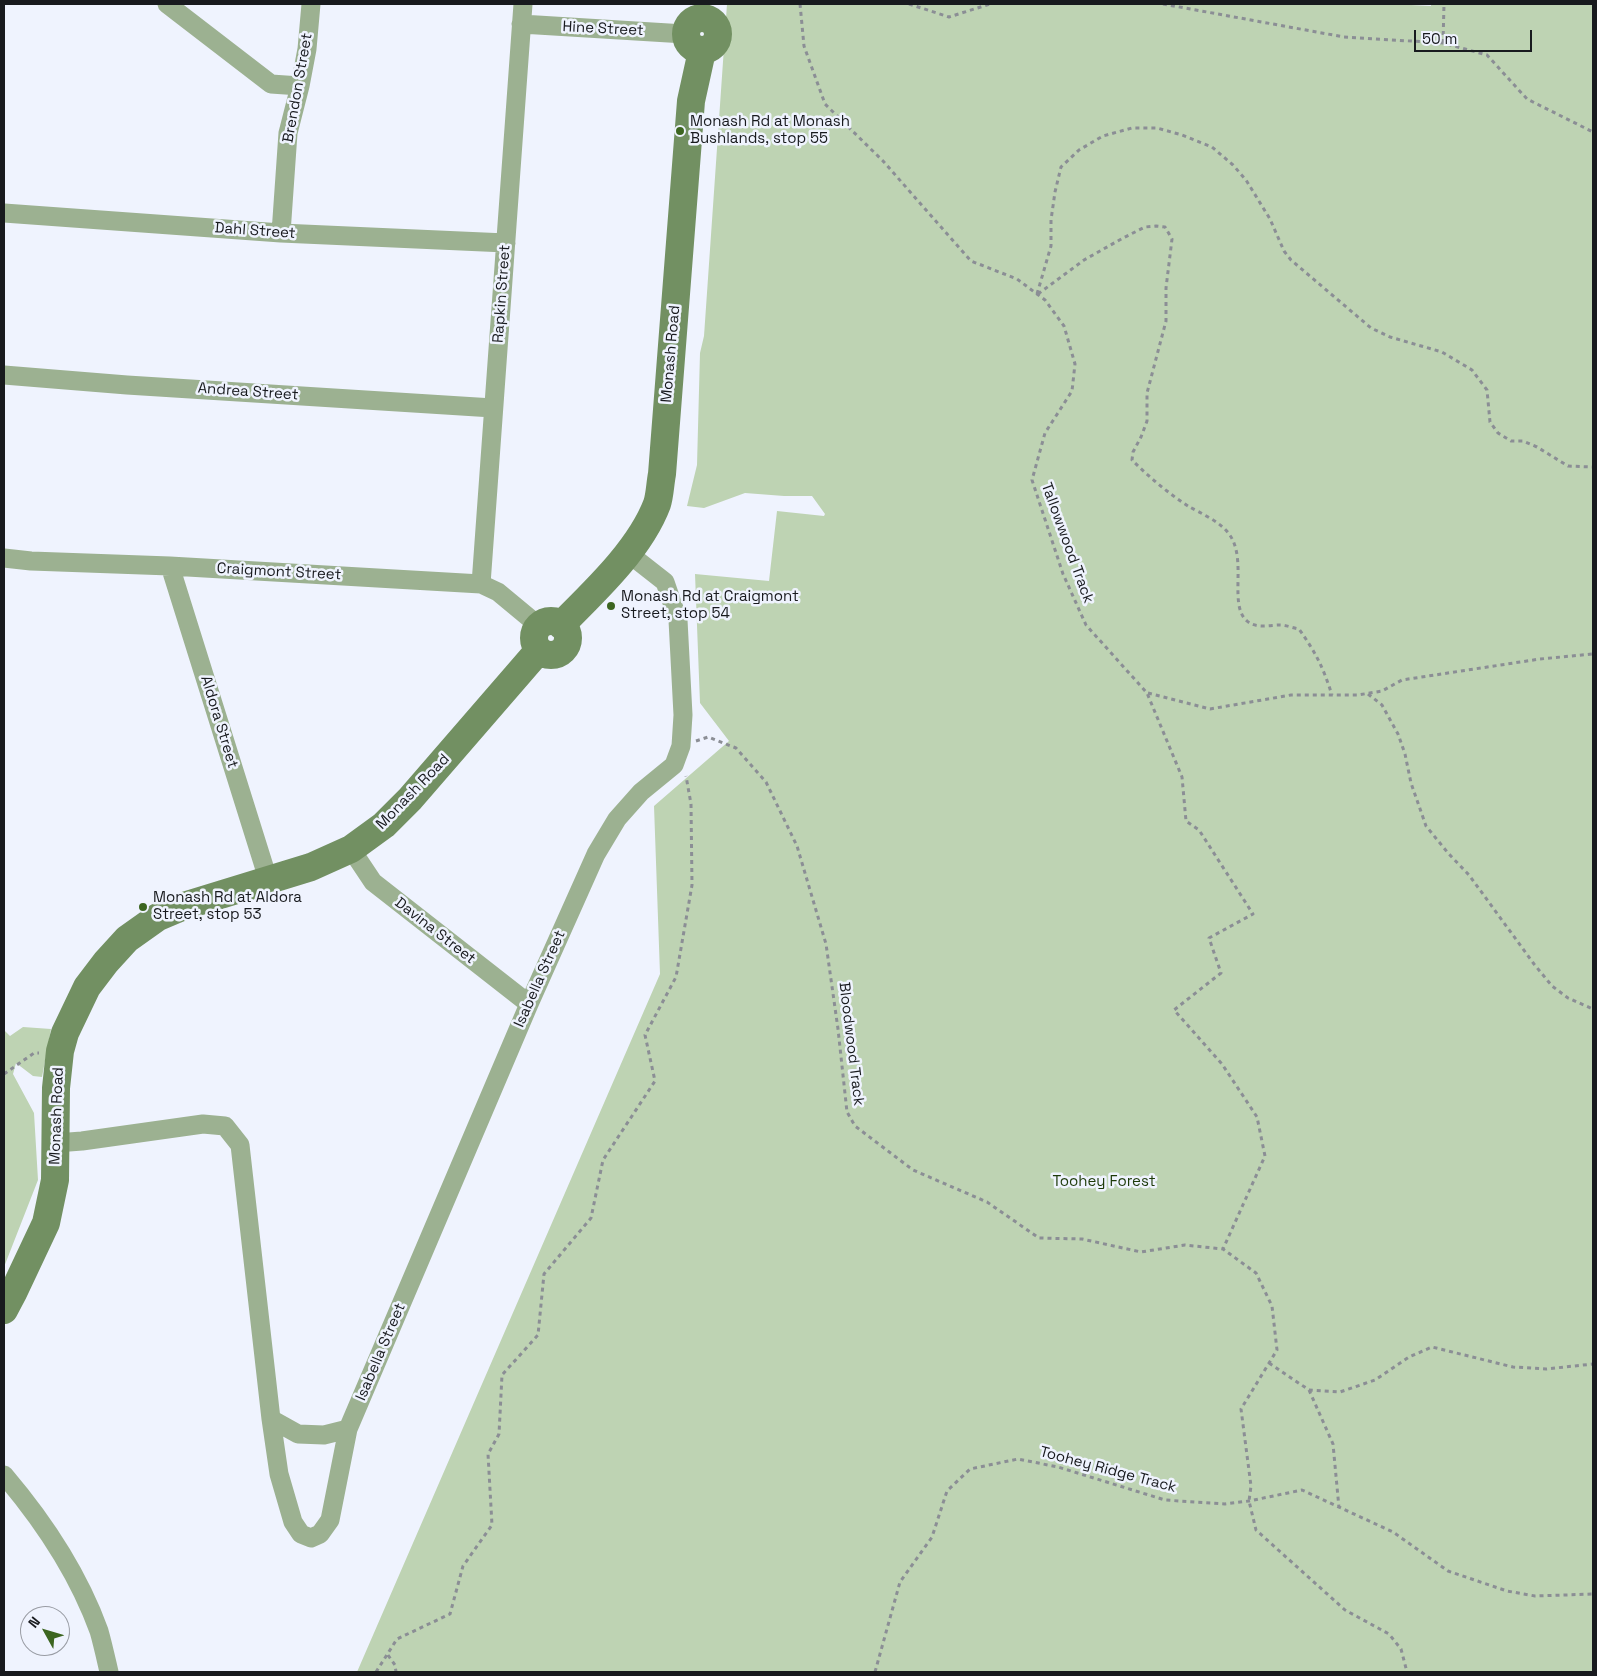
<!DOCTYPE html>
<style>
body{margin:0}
#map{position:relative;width:1597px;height:1676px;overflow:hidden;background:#eff3fe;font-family:"Space Grotesk",sans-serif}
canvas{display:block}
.frame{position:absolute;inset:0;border:5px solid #181a1e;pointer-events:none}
.north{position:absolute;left:20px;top:1606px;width:50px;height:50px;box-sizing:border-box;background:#eff3fe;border:1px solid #999ca4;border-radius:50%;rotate:309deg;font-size:14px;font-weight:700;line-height:20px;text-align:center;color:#181a1e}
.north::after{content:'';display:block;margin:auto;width:18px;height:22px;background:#3c6520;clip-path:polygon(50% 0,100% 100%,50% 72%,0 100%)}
.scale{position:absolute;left:1414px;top:30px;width:118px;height:22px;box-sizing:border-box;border:2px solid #181a1e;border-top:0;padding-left:6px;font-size:15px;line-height:18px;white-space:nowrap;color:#181a1e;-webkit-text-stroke:4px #eff3fe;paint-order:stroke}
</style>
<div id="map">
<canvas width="1597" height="1676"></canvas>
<div class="frame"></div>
<div class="north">N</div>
<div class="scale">50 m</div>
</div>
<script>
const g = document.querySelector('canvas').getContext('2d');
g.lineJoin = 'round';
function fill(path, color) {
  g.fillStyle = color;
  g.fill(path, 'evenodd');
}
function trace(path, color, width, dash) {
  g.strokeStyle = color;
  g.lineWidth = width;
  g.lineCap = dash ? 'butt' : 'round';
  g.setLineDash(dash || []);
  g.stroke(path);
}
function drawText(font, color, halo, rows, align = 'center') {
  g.font = font + ' "Space Grotesk",sans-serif';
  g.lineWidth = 5;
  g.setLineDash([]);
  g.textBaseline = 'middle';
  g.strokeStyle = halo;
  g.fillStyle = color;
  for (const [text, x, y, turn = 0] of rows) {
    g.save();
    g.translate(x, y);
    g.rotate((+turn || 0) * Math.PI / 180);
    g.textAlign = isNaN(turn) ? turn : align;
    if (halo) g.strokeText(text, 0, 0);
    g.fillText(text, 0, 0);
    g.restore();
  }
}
fill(new Path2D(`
 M727,4H1391L1431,6V4H1593V1672H357L660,974L654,806L729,741L700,703L695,574L769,581L777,511L824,516L825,514L812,496H784L745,493L704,508L687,506L697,465L700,353L704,336Z
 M23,1027L51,1029L42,1077L33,1076L16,1063L13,1074L34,1113L38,1180L4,1267V1030L10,1036Z`), '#bed3b3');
trace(new Path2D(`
 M800,4L804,46L825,104L883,161L971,261L1017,279L1045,300L1064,326L1075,364L1072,391L1045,433L1032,480L1063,574L1086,625L1147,693L1182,777L1186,821L1199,830L1253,914L1209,938L1221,973L1174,1010L1222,1064L1257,1117L1265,1156L1223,1249
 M909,4L949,17L990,4
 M1163,4L1344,37L1443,43L1487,55L1527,99L1593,132
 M1443,43L1444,4
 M1037,294L1051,246V220L1055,192L1061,167L1079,150L1103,136L1132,128H1157L1182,135L1212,147L1233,165L1246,180L1270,219L1284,251L1291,260L1371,328L1390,337L1442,352L1472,370L1487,390L1490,422L1498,433L1511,441H1523L1537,447L1568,466L1593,467
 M1038,294L1084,260L1123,238L1145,227L1156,226L1165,227L1172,239L1166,288V321L1147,393V421L1141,437L1133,452L1132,460C1149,477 1168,493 1188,506C1200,513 1221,522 1229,534C1248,559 1228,605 1247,621C1256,629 1270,625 1280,625C1286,625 1293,628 1299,629C1316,653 1323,667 1332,695
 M1148,693L1210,709L1291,695H1358L1382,691L1402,680L1540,659L1593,654
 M1368,694L1382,705L1398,734L1405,754L1411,783L1426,826L1448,853L1469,875L1534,964L1552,986L1568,998L1593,1009
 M696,741L708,737L736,748L766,782L797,846L826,944L838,1029L847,1112L855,1126L913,1170L987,1202L1039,1238L1082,1239L1141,1252L1185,1245L1223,1249L1256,1273L1272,1306L1277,1350L1241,1409L1251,1486L1249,1501L1256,1530L1345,1610L1389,1634L1401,1649L1407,1672
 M4,1074L34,1053H39
 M1269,1363L1309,1390L1340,1392L1375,1380L1409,1357L1432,1347L1513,1367L1546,1369L1593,1364
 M1309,1390L1333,1444L1339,1508
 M388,1655L395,1665L396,1672
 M376,1672L397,1639L450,1614L463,1566L492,1525L488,1454L499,1434L502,1375L538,1335L544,1274L591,1218L603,1160L655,1081L645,1035L676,977L692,885L691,804L686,776
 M875,1672L900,1582L932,1537L947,1491L970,1469L1018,1459L1058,1467L1165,1500L1225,1504L1249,1501L1302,1490L1393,1532L1448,1571L1507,1591L1535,1596L1593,1594`), '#8b8e95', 3, [4, 4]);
trace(new Path2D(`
 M167,4L271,84L300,86
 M521,24L685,34
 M4,213L281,233L506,243
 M281,233L288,133L300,86L307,49L311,4
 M4,375L127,385L493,408
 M4,558L31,561L170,566L481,584L498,592L539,626
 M170,566L268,879
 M481,584L523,4
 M351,849L373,882L529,1004
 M56,1143L82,1141L203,1124L225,1126L240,1145L271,1419L279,1474L293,1522L301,1534L311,1538L320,1534L330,1520L348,1429L529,1004L596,854L617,819L641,792L674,765L681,746L683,715L678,620L665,582L628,553
 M271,1419L298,1434L324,1435L348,1429
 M4,1475C44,1522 78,1573 99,1631C103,1645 106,1659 109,1672`), '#9cb191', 19);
trace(new Path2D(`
 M686 34a16 16 0 1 1 32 0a16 16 0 1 1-32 0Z
 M534 638a17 17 0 1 1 34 0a17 17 0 1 1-34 0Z
 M561,625C595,591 640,549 657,504C660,495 660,484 662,474L691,101L702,51
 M4,1310L13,1293L46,1223L55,1180L56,1088L60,1051L65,1033L87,987L106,962L127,939L158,917L184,906L311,867L351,849L384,825L410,799L539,650`), '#729062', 28);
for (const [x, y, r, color] of [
 [680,131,5,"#3c6520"],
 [611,606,5,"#3c6520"],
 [143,907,5,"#3c6520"]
]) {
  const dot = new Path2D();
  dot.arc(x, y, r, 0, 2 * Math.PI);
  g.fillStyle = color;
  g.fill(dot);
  trace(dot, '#eff3fe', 2);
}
drawText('15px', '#181a1e', '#eff3fe', [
 ["Hine Street",603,29,3],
 ["Brendon Street",298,88,-80],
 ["Dahl Street",255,231,4],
 ["Rapkin Street",502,294,-86],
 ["Monash Road",671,354,-85],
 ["Andrea Street",248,392,4],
 ["Tallowwood Track",1067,543,70],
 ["Craigmont Street",279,572,3],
 ["Aldora Street",219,722,73],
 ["Monash Road",413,792,-46],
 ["Davina Street",435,931,38],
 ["Isabella Street",540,979,-66],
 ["Bloodwood Track",851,1044,83],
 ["Monash Road",57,1116,-88],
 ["Isabella Street",381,1352,-67],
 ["Toohey Ridge Track",1108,1470,15]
]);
drawText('15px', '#181a1e', '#eff3fe', [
 ["Monash Rd at Monash",690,122],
 ["Bushlands, stop 55",690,139],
 ["Monash Rd at Craigmont",621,597],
 ["Street, stop 54",621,614],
 ["Monash Rd at Aldora",153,898],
 ["Street, stop 53",153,915]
], 'left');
drawText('15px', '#1d3a09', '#eff3fe', [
 ["Toohey Forest",1104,1182]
]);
</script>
